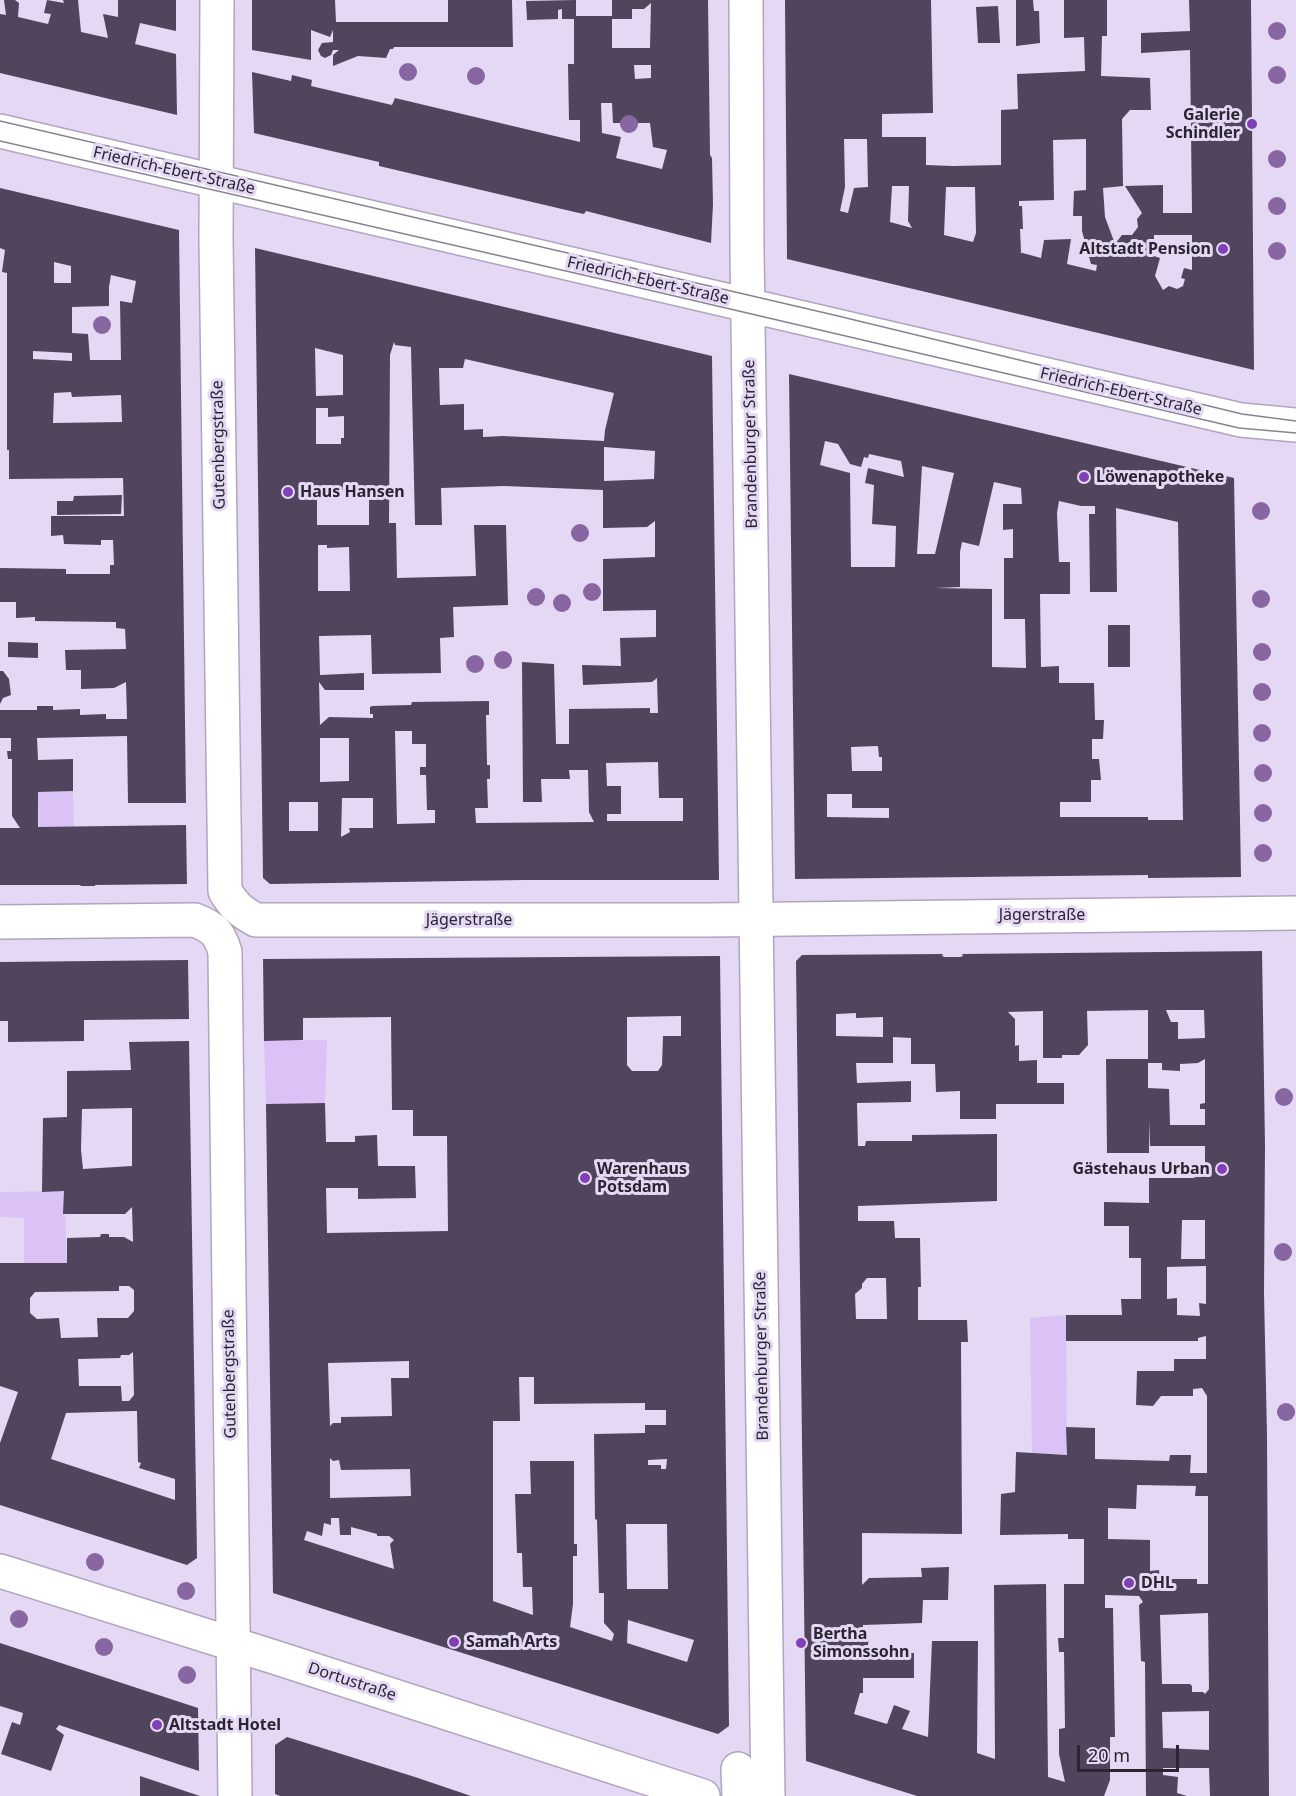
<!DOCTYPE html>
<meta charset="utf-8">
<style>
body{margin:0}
#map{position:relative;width:1296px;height:1796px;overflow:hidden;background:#e5d8f5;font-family:"Noto Sans",sans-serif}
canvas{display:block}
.scale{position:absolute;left:1077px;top:1745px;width:102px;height:27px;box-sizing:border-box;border:3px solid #2a2530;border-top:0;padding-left:8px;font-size:18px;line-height:21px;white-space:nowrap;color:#2a2530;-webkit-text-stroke:4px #e5d8f5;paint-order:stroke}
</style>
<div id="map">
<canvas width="1296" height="1796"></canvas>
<div class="scale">20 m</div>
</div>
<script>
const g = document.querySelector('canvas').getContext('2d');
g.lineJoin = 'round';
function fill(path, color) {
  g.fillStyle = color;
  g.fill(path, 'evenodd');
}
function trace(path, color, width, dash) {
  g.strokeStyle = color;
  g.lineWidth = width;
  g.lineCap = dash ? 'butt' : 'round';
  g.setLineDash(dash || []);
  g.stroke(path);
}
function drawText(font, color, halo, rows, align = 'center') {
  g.font = font + ' "Noto Sans",sans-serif';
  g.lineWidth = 6;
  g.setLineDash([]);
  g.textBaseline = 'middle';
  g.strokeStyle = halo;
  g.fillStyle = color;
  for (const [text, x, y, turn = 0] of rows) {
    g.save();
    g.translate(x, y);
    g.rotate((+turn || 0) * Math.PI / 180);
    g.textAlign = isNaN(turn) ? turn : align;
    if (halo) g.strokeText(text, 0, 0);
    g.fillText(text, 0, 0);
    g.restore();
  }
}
fill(new Path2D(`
 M73,791L74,827H39L38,792Z
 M327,1040L325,1103L266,1104L264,1041Z
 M64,1191L67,1263H24V1218L0,1217V1192Z
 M1066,1315L1067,1455L1032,1453L1030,1318Z`), '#dac2f6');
fill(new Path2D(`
 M4,0H15L19,3L18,17L48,24L51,14L44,13L47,0L64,3L63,0H78L81,32L108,38L103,14L118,17V0H176V31L140,23L135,44L176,54L177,115L0,73V14L6,15Z
 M252,0H335L336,22H448V0H512L513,47H394L393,49H390L386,58L358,56L333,66V55L339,50H333L331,55L325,58L321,56L318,50L322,43L333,42V30L330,37L311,30V60L252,50Z
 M576,0V16H612V0H708L710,155L712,158L713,204L711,243L586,211L584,214L579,213L379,166V162L254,133L252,72L291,81L292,75L312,80L311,86L392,105L395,98L580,142V120H569L568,64H574V19H562V9L558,10V19L527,20L526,1ZM651,3L650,48H612V19H632V9H644ZM634,65H651V78L635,79ZM601,103H612L613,123H650L653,147L667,150L662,169L616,158L621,137L602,133Z
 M785,0H931L933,113L882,114V137H926V165L953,166L1001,165V110L1018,109L1017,74L1085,71L1084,37L1064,38V0H1107V36H1102L1101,76L1150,78L1151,110H1130L1122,119L1123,186L1103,188L1105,217L1115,244L1122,235H1132L1138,227L1137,219L1142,213L1125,186L1163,185V213H1192L1190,50L1141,53V33L1190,31L1189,0H1251L1254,370L787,259ZM844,139H867L868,187L854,188L848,213L840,211L845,187ZM1086,139V190L1074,191L1073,216H1082V231L1091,264L1097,265L1096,271L1067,264L1071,239L1044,240L1041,258L1019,252H1021L1020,229H1023L1022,206H1019V201L1054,200L1053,140ZM892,186H909L908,221L912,228L890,222ZM946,187H975L976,233L973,242L944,235ZM1154,235H1192V270L1184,268L1181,278L1185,279L1183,286L1177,289L1169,286L1163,290L1155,276L1160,258L1154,256Z
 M1016,0H1033L1034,11H1039L1040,43L1016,46Z
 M998,6L1000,43H978L976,7Z
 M0,188L179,230L186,803H128L127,736L37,738L38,760L73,759V791L38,792V827L186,825L187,884L95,885V886H81L80,885H0V828H20L12,816V759H8L7,751H11V738H0V710H37V706H53V710L80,709V715L106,714V719H127L126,682L114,688L81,689V670H66L65,650L126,649L125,629L116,628V622L35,621V617L16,618V602H0V568L66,569V574H110V565H114L113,540H101V545L64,544L63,535L51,536V516H124L123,478L9,479V450H7V273L2,272L5,250L0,248ZM54,262L71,266V283H54ZM111,275L136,281L132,303L120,301L121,360H90L88,334L72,333V307L109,306V287ZM33,351L72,353V361L33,359ZM71,392L72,397L121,395L122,422L53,423L54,393Z
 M255,248L712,356L719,880H524L270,884L263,878ZM394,342L395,345L411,347L415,525H442L441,488L504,486L603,490V528L647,527L655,521V557L603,559V611L656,610V637L620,638L621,666L582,665L583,685L652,682L657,678L658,713H650V708L569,709V744H556L554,664L522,662L523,802H542L541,779H570L569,770H588L589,812L594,822L476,823L475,808H488L487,779H490V765H487L486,715H489V701L412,702L411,705L372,706L370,707V714H373V718L329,717L320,725L319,682L325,690H364V673L320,675L319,636L371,635L372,674L441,673L440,638L454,637L453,607L508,605L506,525H474L476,576L397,578L396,523H389L390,355ZM315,348L343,355V395L316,396ZM465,359L614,393L605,430L604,441L503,436L483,437V429L464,430V404L440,405L439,368H463ZM316,408H328V417L344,416V438H341V444H316ZM604,447L655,451L654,479L604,481ZM369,489V525H317V491ZM318,545H327V548L349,547L350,591H318ZM395,731H412V744H426V767H420V775H426L427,810H435V823L397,824ZM320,738H349V781L320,782ZM658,762L659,798H683V821H607V814H621V786H607L606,763ZM342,798H373V828H349L350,832L341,837ZM289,802H318V831H289Z
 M789,374L1234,478L1241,877L1148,878V875L795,879ZM825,441L838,444L850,464L861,467L864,457L868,458L869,454L901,461L904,477L868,468L865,483L874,485L872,524L896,526L895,567H851L850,473L820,465ZM922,466L954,473L935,554H917ZM994,482L1021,488L1022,504H1003V530L1013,529V558H1004V619H1025L1026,668L992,667V589L935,588L960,587V552L962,542L979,546ZM1059,501L1081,506H1095V514H1089L1090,592H1117L1116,508L1178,522L1183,820H1148V817H1060V802H1091V780H1101L1099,759H1092V739H1103L1104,720H1095L1094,683H1059V666L1041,667L1040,594H1070V562H1059L1057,513ZM878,746L879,757H882V771H852L851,747ZM827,794H852V808H889V818L827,817Z
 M122,495L121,514L57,515V501H73L74,496Z
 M1108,625H1130V667H1108Z
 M8,642L38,643V658L8,657Z
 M0,671H3L9,679L11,695L3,698L0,704Z
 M1262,951L1265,1146L1264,1293L1267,1435L1269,1796H1210L1209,1768H1163V1775L1178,1777L1177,1793L1187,1796H1146L1145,1662L1141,1661L1139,1605L1143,1602L1139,1596L1105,1595V1608H1113L1115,1737H1110V1780L1104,1796H917L806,1761L796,961L802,955L943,954L942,956L945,957H960L963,956L962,954ZM1148,1010V1059H1106L1107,1153H1149V1120L1150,1146H1205V1165L1202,1167V1175L1193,1178H1149V1203L1104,1202V1226H1129V1258H1141V1299H1121L1122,1315H1066V1341H1198V1338L1206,1336V1359H1174V1371H1137L1136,1405L1153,1406L1161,1396H1193V1389L1202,1388L1207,1396V1473H1190L1191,1455H1170L1169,1461L1095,1459V1428L1066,1427L1067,1455L1016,1452L1015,1492L1001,1494L1000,1535L1068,1534V1539H1084V1584H1064V1638H1058L1059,1652H1064L1065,1728L1059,1729V1754L1065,1782L1048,1777L1046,1584L994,1585L995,1759L977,1753L978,1641H932L928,1737L902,1729L910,1711L894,1705L887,1724L854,1714L860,1693H863V1678H914V1653L863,1651V1648L868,1646L869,1632L863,1631V1625L922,1623L923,1600H948L949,1567L921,1568L922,1577L869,1578L862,1585V1533L962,1534L961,1342H968L967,1320H918V1287H921L920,1238H895L894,1221H858V1206L997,1201V1134L912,1135V1141H866L865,1146H858L857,1103L911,1102V1081L857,1083L856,1063H893V1037L911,1038V1064H935L936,1092L960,1091V1119H996V1104H1064V1083H1037V1060L1019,1061V1045L1015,1046V1019L1008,1012L1043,1011V1058H1062V1055H1079L1088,1045L1087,1011ZM1166,1010H1204L1205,1038L1178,1039V1022H1171ZM856,1013V1018L883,1017V1037L836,1036V1014ZM1205,1059V1103L1200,1104V1109H1205V1125H1170L1169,1089L1148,1088V1063H1162V1070L1180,1071V1064L1198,1063ZM1182,1220H1205V1259H1181ZM1206,1266V1304L1199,1303L1200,1316L1177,1315V1298L1167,1299V1267ZM867,1278H886L887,1319H856L855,1294L862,1288V1284ZM1137,1485L1196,1486L1195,1496H1208V1584H1197V1579H1160L1159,1570L1150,1571V1540L1108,1539V1508L1136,1509ZM1208,1613L1209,1689L1205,1694L1203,1692H1192V1686L1190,1684H1162L1160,1615ZM1209,1711V1750L1163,1748L1162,1712Z
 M720,956L729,1726L718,1734L273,1593L266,1104L325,1103L326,1142H355V1136L377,1135L378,1166H415L416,1198L358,1199V1188H326L327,1233L448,1231L447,1136H413V1110H392L391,1017L303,1018V1040L264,1041L263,959ZM681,1016V1036H663L662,1065L658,1071H632L627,1065V1017ZM409,1361V1378H391L392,1416L341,1417V1423H333L330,1426L328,1363ZM519,1377H534V1404L645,1403V1410H666V1425H645V1433L594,1434L595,1519L597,1520L599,1593H604V1623L614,1634L612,1641L570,1627L573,1604V1556H577V1544H574V1461H530L531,1494H515L517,1553H522L523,1587H532L533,1615L493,1601V1421H520ZM330,1458L333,1461L339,1460L341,1470L410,1469L411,1496L330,1498ZM667,1459L666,1469H661V1465H648V1460ZM331,1518H339L340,1535H351V1527L377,1534V1536H389L394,1540L390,1544L394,1569L304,1540L307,1531L322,1536L324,1523L331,1525ZM626,1524H667L668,1589H627ZM628,1620L694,1640L687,1662L627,1643Z
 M188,960L189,1019L84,1020V1041L8,1042V1021H0V962Z
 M189,1041L197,1558L187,1565L0,1505V1443L18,1392L0,1386V1263H67V1238L100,1237L101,1234H109V1237H124L133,1242L132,1207L125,1214H63L64,1191L42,1192L43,1118L67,1117V1071L131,1070L129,1042ZM132,1108V1166L83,1169L81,1150L82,1109ZM119,1286H129L134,1290V1311L128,1318H97L98,1337L61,1338L59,1318L37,1319L30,1313V1298L35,1292L119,1291ZM133,1352L134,1395L129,1401H122L121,1386H79L78,1359L120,1358L121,1355H129ZM134,1411H137L138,1462L141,1463L139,1468L175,1479V1500L51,1459L66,1413Z
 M0,1643L198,1708L199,1771L59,1725L56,1729L64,1735L51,1771L1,1754L12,1722L20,1725L23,1713L0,1706Z
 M287,1737L415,1777L471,1796H280L275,1794V1745Z
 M140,1776L200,1796H140Z`), '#50455d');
const minor = new Path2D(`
 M217,0L216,239L225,891C233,905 241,912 256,920H707L1296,913
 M746,0L747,249L768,1796
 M0,131L1241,420L1296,425
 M0,922L195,920C214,928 219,932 225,952L235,1796
 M0,1571L274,1657L703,1796
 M738,1769L739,1796`);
trace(minor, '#b1a4bf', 36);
trace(minor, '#fff', 33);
trace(new Path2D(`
 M0,121L834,315L1242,414L1296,421
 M0,141L666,294L1239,428L1296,433`), '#8a8195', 1.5);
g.fillStyle = '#8866a1';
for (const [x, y] of [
 [1277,31],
 [408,72],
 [1277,75],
 [476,76],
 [629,124],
 [1277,159],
 [1277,206],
 [1277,251],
 [102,325],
 [1261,511],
 [580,533],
 [592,592],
 [536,597],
 [1261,599],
 [562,603],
 [1262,652],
 [503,660],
 [475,664],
 [1262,692],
 [1262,733],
 [1263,773],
 [1263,813],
 [1263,853],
 [1284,1097],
 [1283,1252],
 [1286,1412],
 [95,1562],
 [186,1591],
 [19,1619],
 [104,1647],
 [187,1675]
]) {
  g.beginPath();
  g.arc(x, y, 9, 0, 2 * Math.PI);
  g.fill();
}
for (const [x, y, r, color] of [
 [1252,124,6,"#8141b6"],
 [1223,249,6,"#8141b6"],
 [1084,477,6,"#8141b6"],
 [288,492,6,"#8141b6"],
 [1222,1169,6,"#8141b6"],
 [585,1178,6,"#8141b6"],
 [1129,1583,6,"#8141b6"],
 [454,1642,6,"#8141b6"],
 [801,1643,6,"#8141b6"],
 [157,1725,6,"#8141b6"]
]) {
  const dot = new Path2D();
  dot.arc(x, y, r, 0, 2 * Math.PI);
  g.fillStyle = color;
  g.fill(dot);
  trace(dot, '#e5d8f5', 2);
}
drawText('bold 16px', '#2a2530', '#e5d8f5', [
 ["Galerie",1240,115,"right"],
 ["Schindler",1240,133,"right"],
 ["Altstadt Pension",1211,249,"right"],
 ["Löwenapotheke",1096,477],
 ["Haus Hansen",300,492],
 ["Warenhaus",597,1169],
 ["Potsdam",597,1187],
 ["Gästehaus Urban",1210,1169,"right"],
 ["DHL",1141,1583],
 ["Bertha",813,1634],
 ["Simonssohn",813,1652],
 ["Samah Arts",466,1642],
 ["Altstadt Hotel",169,1725]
], 'left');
drawText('16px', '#2a2530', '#e5d8f5', [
 ["Friedrich-Ebert-Straße",174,171,13],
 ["Friedrich-Ebert-Straße",648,281,13],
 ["Friedrich-Ebert-Straße",1121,392,13],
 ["Brandenburger Straße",751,444,-91],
 ["Gutenbergstraße",219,445,-91],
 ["Jägerstraße",1042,915],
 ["Jägerstraße",469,920],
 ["Brandenburger Straße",762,1356,-91],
 ["Gutenbergstraße",230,1374,-91],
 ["Dortustraße",352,1682,18]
]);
</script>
